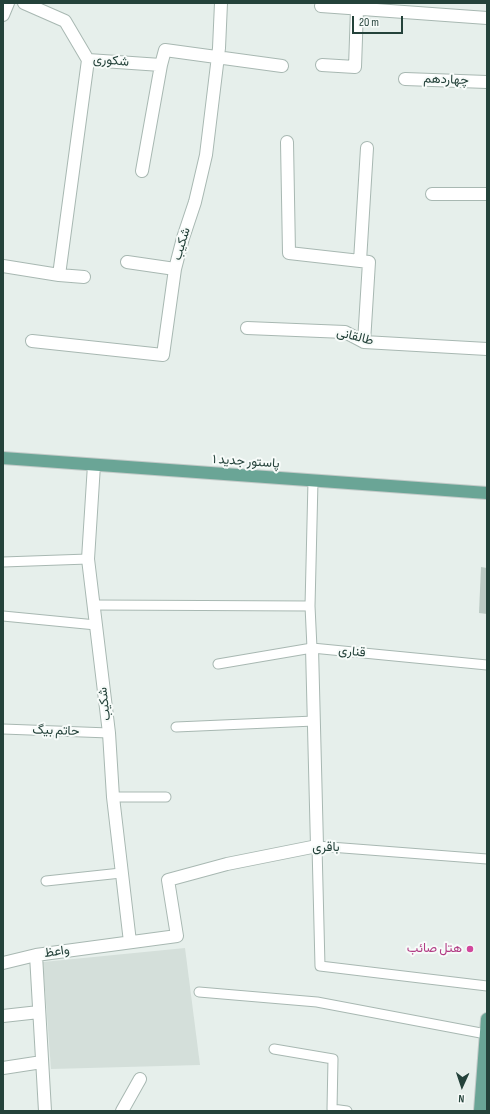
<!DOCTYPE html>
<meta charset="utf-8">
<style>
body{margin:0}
#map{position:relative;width:490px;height:1114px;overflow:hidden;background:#e6efeb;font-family:"Sofia Sans Condensed",sans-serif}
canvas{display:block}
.frame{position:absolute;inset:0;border:4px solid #24423a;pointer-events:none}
.north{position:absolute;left:442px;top:1066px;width:40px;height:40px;-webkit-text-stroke:3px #f7fbf9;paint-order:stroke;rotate:183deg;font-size:11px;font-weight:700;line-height:16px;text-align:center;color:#24423a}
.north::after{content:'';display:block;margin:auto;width:14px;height:18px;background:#24423a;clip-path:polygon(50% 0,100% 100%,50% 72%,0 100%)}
.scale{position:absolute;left:352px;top:16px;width:51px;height:18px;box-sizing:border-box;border:2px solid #24423a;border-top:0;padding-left:5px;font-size:12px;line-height:14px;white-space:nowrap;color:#24423a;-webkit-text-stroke:3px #f7fbf9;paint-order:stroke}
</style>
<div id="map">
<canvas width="490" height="1114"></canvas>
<div class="frame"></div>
<div class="north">N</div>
<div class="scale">20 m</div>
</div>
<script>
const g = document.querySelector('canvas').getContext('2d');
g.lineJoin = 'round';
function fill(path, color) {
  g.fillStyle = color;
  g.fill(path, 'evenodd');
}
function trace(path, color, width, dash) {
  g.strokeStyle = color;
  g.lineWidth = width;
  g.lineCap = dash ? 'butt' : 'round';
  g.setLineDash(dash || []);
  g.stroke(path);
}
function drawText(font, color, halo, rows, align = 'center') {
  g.font = font + ' "Sofia Sans Condensed",Vazirmatn,sans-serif';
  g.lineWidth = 4;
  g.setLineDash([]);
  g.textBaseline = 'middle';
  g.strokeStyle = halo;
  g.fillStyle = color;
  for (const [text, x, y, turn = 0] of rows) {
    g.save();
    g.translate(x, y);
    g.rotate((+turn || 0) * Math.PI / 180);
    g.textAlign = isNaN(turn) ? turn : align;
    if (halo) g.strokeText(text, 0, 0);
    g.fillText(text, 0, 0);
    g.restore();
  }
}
fill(new Path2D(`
 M185,948L200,1065L51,1069L43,962Z`), '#d4dfda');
fill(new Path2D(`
 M481,567L487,568V614L479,613Z`), '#bbcac4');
const lane = new Path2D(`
 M3,562L88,559
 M93,605L310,606
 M3,616L96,625
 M312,648L310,606L313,481
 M218,664L312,648L487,665
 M176,727L314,721
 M3,729L109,733
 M113,797H166
 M487,859L317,846L320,966L487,986
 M46,881L121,873
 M199,992L317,1002L486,1034
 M274,1049L333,1059L332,1109L347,1111`);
const street = new Path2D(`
 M24,3L65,21L88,60L161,65L165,50L282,66
 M321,6L487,18
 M3,15L8,3
 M322,65L355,67L357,9
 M405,79L487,82
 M287,142L289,253L369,262L364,342
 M142,171L161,65
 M432,194H487
 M360,261L367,148
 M127,262L175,269
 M3,266L59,275L84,277
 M59,275L88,60
 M247,328L345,332L364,342L487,349
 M32,341L163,355L175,269L183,238L195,202L206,155L219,48L221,3
 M94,465L88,559L109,733L113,797L130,942
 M3,963L36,955
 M3,1016L39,1012
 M3,1068L42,1062
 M45,1111L36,955L177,936L168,880L227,864L317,846L312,648
 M122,1111L140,1079`);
const primary = new Path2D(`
 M3,458L487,493
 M480,1111L487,1019`);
trace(lane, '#a8b8b2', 11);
trace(street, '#a8b8b2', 14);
trace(primary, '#c2cac8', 14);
trace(lane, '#fff', 9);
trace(street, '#fff', 12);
trace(primary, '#6aa596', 12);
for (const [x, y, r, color] of [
 [470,949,4,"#d1479c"]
]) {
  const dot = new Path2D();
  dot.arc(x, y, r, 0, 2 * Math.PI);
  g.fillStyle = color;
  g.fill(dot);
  trace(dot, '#f7fbf9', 1.5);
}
drawText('13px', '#24423a', '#f7fbf9', [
 ["شکوری",111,61,5],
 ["چهاردهم",446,80,2],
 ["شکیب",182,244,-73],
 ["طالقانی",355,337,14],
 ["پاستور جدید ۱",246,462,4],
 ["قناری",352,652,6],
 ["شکیب",105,704,-97],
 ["حاتم بیگ",56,731,2],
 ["باقری",326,848],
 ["واعظ",57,952,-8]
]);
drawText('13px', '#b23c85', '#f7fbf9', [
 ["هتل صائب",462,949]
], 'right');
</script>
